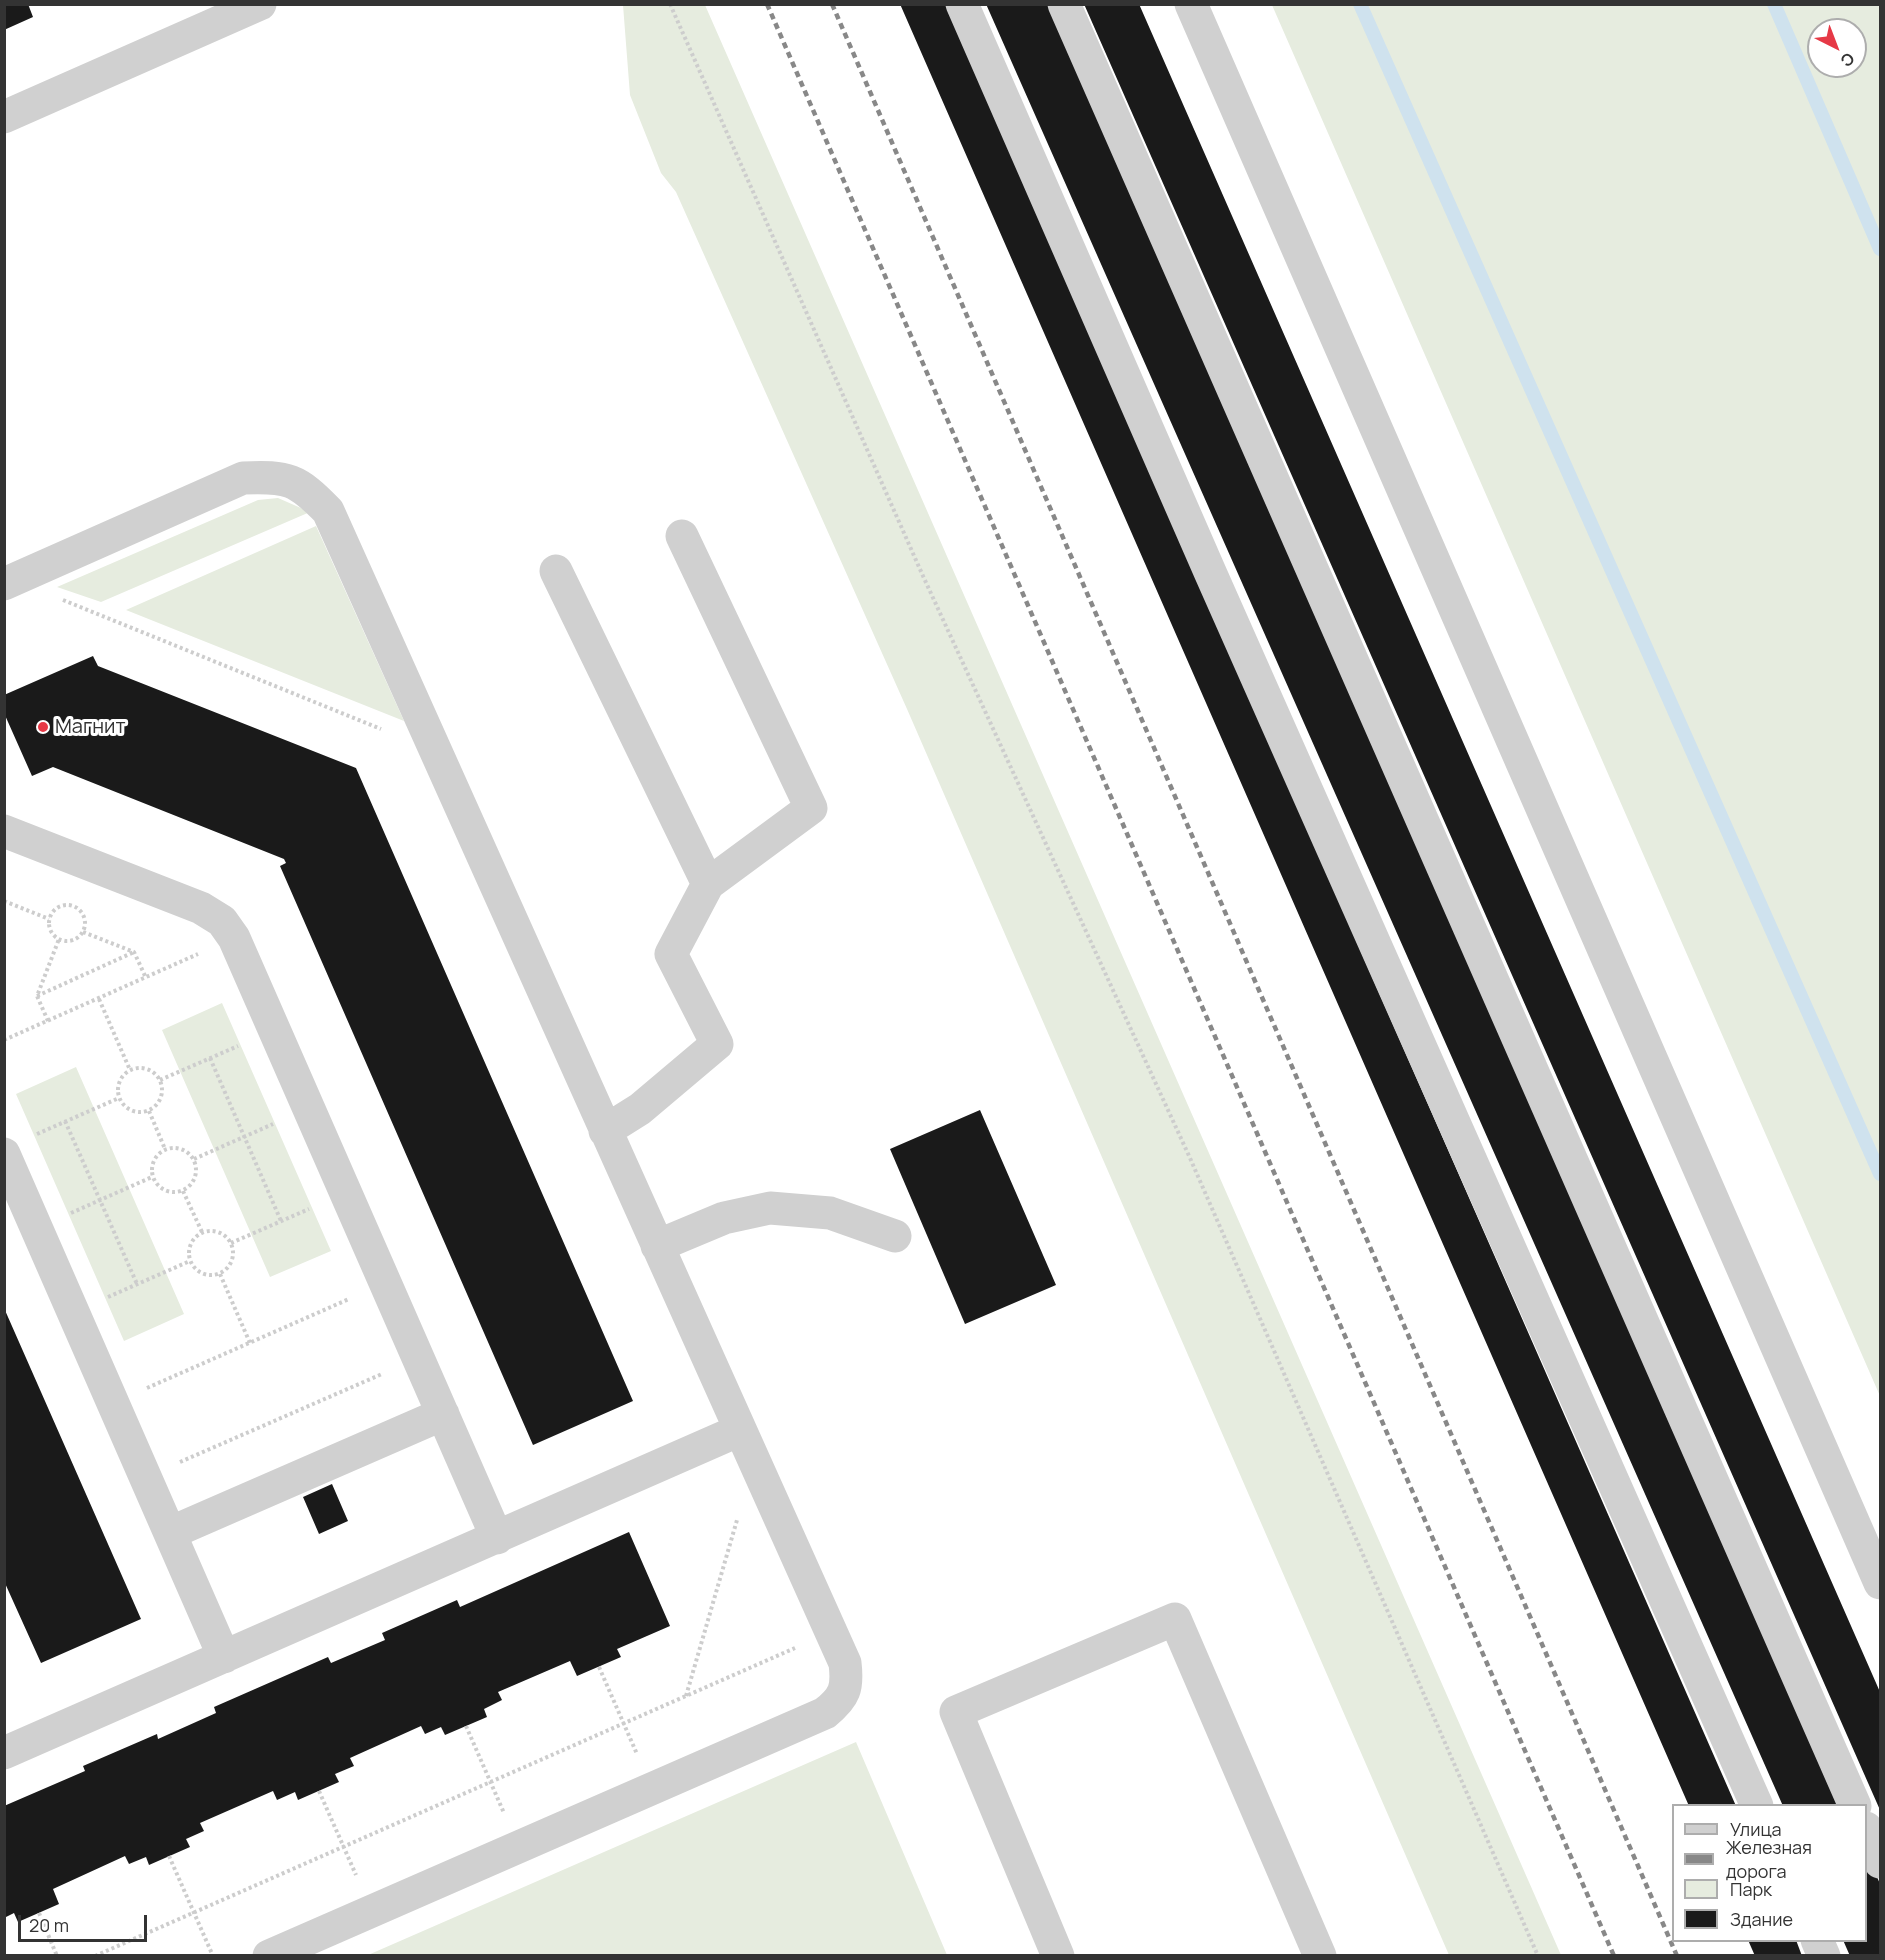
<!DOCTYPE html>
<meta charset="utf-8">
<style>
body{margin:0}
#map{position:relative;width:1885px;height:1960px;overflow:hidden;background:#fff;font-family:Manrope,sans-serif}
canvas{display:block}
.frame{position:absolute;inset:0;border:6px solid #333;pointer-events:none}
.legend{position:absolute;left:1672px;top:1804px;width:195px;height:138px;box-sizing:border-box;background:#fff;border:2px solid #adadad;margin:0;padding:8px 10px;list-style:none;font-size:18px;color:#333}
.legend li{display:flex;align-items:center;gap:12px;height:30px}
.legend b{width:30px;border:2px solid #adadad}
.north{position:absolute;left:1807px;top:18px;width:60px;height:60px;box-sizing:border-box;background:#fff;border:2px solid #adadad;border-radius:50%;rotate:138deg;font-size:16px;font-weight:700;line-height:24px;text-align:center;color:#333}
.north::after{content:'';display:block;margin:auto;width:21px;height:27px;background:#e63946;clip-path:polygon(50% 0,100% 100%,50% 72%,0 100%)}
.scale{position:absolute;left:18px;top:1915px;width:129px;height:27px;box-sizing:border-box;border:3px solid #333;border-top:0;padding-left:8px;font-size:18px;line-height:21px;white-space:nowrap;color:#333;-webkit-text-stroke:4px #fff;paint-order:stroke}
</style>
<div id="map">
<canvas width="1885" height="1960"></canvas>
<div class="frame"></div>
<ul class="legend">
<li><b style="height:8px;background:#d0d0d0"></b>Улица</li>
<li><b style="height:8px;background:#888"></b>Железная дорога</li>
<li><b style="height:16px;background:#e6ecdf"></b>Парк</li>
<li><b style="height:16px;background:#1a1a1a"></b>Здание</li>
</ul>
<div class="north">С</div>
<div class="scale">20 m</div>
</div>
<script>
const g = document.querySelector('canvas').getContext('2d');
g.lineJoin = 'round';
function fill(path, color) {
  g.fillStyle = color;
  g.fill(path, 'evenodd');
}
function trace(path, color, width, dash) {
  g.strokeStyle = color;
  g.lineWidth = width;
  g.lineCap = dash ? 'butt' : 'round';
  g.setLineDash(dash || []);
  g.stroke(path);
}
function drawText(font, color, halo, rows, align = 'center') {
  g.font = font + ' Manrope,sans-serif';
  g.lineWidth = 6;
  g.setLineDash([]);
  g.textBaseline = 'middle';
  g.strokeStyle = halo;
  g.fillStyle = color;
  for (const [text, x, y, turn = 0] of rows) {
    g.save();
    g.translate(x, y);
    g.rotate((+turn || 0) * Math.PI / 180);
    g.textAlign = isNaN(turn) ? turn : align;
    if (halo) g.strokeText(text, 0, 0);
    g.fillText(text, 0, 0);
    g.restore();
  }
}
fill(new Path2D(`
 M623,5H705L1561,1955H1449L907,709L676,192L661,173L630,95Z
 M1272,5H1880V1396ZM1819,30H1855V66H1819Z
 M278,498L310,512L101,602L57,587L258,500Z
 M316,526L404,721L126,610Z
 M222,1003L331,1251L270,1277L162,1030Z
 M76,1067L184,1314L124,1341L16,1094Z
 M856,1742L947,1955H368Z`), '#e6ecdf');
trace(new Path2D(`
 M1360,4L1880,1174
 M1774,4L1880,249`), '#cfe2ee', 14);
fill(new Path2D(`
 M4,4H28L33,17L4,30Z
 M900,4H945L1736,1806H1689Z
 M986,4H1054L1846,1806H1783Z
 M1084,4H1139L1880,1692V1810Z
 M93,656L98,666L356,768L633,1401L533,1445L280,866L286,863L284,859L53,767L32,776L4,713V695Z
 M980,1110L1056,1285L965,1324L890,1149Z
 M4,1308L141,1619L41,1663L4,1581Z
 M332,1484L348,1521L319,1534L303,1497Z
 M629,1532L670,1626L617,1649L621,1657L577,1676L570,1661L498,1692L502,1700L484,1709L487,1717L445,1735L441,1727L425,1734L421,1726L350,1758L354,1766L335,1774L339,1782L298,1800L295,1792L277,1800L273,1791L200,1823L204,1831L186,1839L190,1847L149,1865L146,1857L129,1864L125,1856L53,1889L59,1904L18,1922L14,1913L4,1918V1806L85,1771L83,1766L157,1734L158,1739L216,1713L214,1707L328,1657L331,1663L385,1640L382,1633L457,1600L460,1607Z
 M1866,1850L1880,1884V1956H1850L1843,1940H1866Z
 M1748,1940H1796L1802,1956H1755Z`), '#1a1a1a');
trace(new Path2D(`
 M670,4L923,576L1190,1158L1538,1956
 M63,600L381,729
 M4,901L49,919
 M49 923a18 18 0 1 1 36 0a18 18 0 1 1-36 0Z
 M83,932L134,952L146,978
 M37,996L134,952
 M99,999L130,1070
 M48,1021L37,996L59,939
 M4,1040L198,954
 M210,1058L281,1221
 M118 1090a22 22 0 1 1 44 0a22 22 0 1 1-44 0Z
 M160,1080L238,1046
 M149,1111L165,1149
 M65,1121L137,1284
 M37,1134L119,1098
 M152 1170a22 22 0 1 1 44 0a22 22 0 1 1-44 0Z
 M194,1159L273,1124
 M183,1191L202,1232
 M71,1213L152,1177
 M189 1253a22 22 0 1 1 44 0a22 22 0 1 1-44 0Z
 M231,1243L309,1209
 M220,1274L250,1343
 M108,1297L190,1261
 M147,1388L349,1299
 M180,1462L382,1374
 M599,1667L637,1754
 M686,1696L737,1520
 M466,1726L504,1813
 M319,1791L356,1875
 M169,1856L213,1956
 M39,1913L57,1956
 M95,1956L795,1648`), '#cdcdcd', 4, [3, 3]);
trace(new Path2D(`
 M962,4L1210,572L1757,1806
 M1064,4L1855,1806
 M1191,4L1880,1583
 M4,117L260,4
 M682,536L811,808L708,884
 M556,571L708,884L671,954L717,1044L640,1109L605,1131
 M4,584L243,478C288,476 297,479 328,511L845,1663C848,1688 845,1697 825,1713L269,1956
 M4,831L201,908L222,921L234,938L497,1538
 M4,1154L224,1657
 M657,1246L724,1218L770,1208L830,1213L895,1236
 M170,1533L443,1414
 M4,1753L740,1430
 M1866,1828L1880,1862
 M1817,1940L1824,1956
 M1058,1956L956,1712L1175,1619L1320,1956`), '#d0d0d0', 33);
trace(new Path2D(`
 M767,4L1614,1956
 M832,4L1677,1956`), '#888', 4.5, [6, 4.5]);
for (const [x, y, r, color] of [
 [43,727,6,"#e63946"]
]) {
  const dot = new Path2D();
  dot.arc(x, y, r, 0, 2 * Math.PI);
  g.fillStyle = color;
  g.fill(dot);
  trace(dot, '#fff', 2);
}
drawText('20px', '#333', '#fff', [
 ["Магнит",55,727]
], 'left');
</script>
